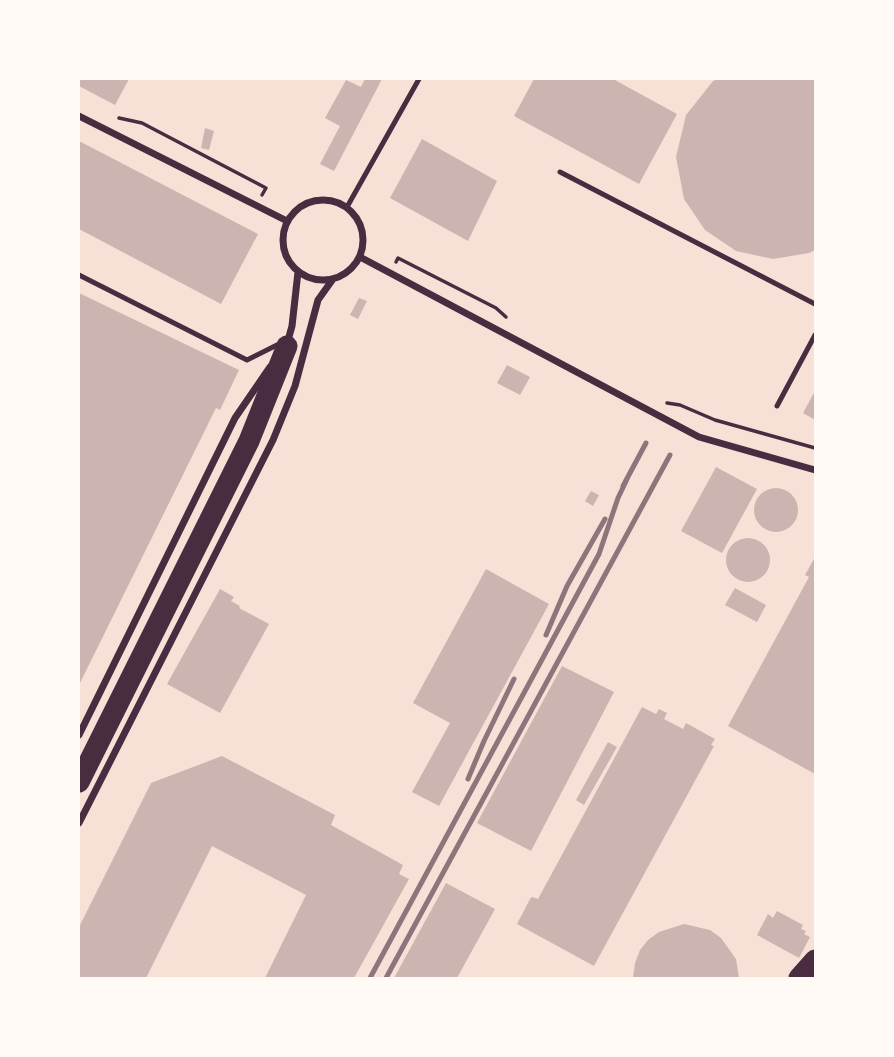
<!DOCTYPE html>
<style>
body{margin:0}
#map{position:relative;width:894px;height:1057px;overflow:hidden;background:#f7e1d7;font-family:"Public Sans",sans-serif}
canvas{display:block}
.frame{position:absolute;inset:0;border:80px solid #fffaf5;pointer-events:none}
</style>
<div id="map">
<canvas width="894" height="1057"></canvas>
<div class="frame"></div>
</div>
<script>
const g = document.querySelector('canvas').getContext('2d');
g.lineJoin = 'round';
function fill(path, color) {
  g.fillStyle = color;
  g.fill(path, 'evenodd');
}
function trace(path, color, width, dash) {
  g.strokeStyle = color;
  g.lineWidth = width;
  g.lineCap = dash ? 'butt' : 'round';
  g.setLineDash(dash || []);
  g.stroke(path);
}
fill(new Path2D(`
 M79,79H129L115,105L79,86Z
 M365,79H382L334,171L320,164L340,126L325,118L346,80L361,87Z
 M534,79H613L677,114L639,184L514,116Z
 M718,79H815V250L809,253L773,259L736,251L705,230L684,199L676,157L686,115L713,81Z
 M205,128L214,131L209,150L201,148Z
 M422,139L497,181L468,241L390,198Z
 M79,141L258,234L221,304L79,229Z
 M79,293L239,370L220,410L216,408L79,685Z
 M359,298L367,301L358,319L350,315Z
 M507,365L530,377L520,395L497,383Z
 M815,391V420L803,413Z
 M716,467L757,489L722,553L681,531Z
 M754 510a22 22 0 1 1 44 0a22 22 0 1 1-44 0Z
 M591,491L599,495L593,506L585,501Z
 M726 560a22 22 0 1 1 44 0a22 22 0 1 1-44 0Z
 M815,557V774L728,726L809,577L805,575Z
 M486,569L549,604L439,806L412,792L450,723L413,703Z
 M735,588L766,605L757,622L725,605Z
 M220,589L234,597L231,601L240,606L239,608L269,624L220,713L167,684Z
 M562,666L614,692L531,851L477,823Z
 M642,707L656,714L659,709L667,713L664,719L683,729L686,723L715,739L711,745L714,746L594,966L517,924L530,899L532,897L538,899Z
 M608,742L617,747L584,805L576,800Z
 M222,756L335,815L331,825L403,865L399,874L409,879L354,978H265L306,895L212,846L146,978H79V927L151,783Z
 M446,883L495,909L457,978H394Z
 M777,911L803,925L801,929L806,931L804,934L810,937L799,958L757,935L768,914L773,918Z
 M684,924L710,930L721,938L736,959L739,978H633L635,963L640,950L648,940L659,932Z`), '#ccb4b1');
trace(new Path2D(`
 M119,118L142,123L266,188L262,195
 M396,262L398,258L496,308L506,317
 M667,403L680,405L715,420L815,448`), '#4a2c40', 3.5);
trace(new Path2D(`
 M560,172L815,304
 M347,207L419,79
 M79,275L247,360L279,344
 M777,406L815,335`), '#4a2c40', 5);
trace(new Path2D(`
 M79,116L287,221
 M283 240a40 40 0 1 1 80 0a40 40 0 1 1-80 0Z
 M360,257L699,437L815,470
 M287,344L292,326L298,272
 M79,735L235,418L270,367
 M79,823L273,440L295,386L318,300L333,279`), '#4a2c40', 7);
trace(new Path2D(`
 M79,782L249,441L287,346
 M799,978L815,960`), '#4a2c40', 21);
trace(new Path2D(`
 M623,486L646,443
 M546,635L567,586L605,519
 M468,779L484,741L514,679
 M370,978L599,554L618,498L628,477
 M386,978L670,455`), '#8f747c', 5);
</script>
